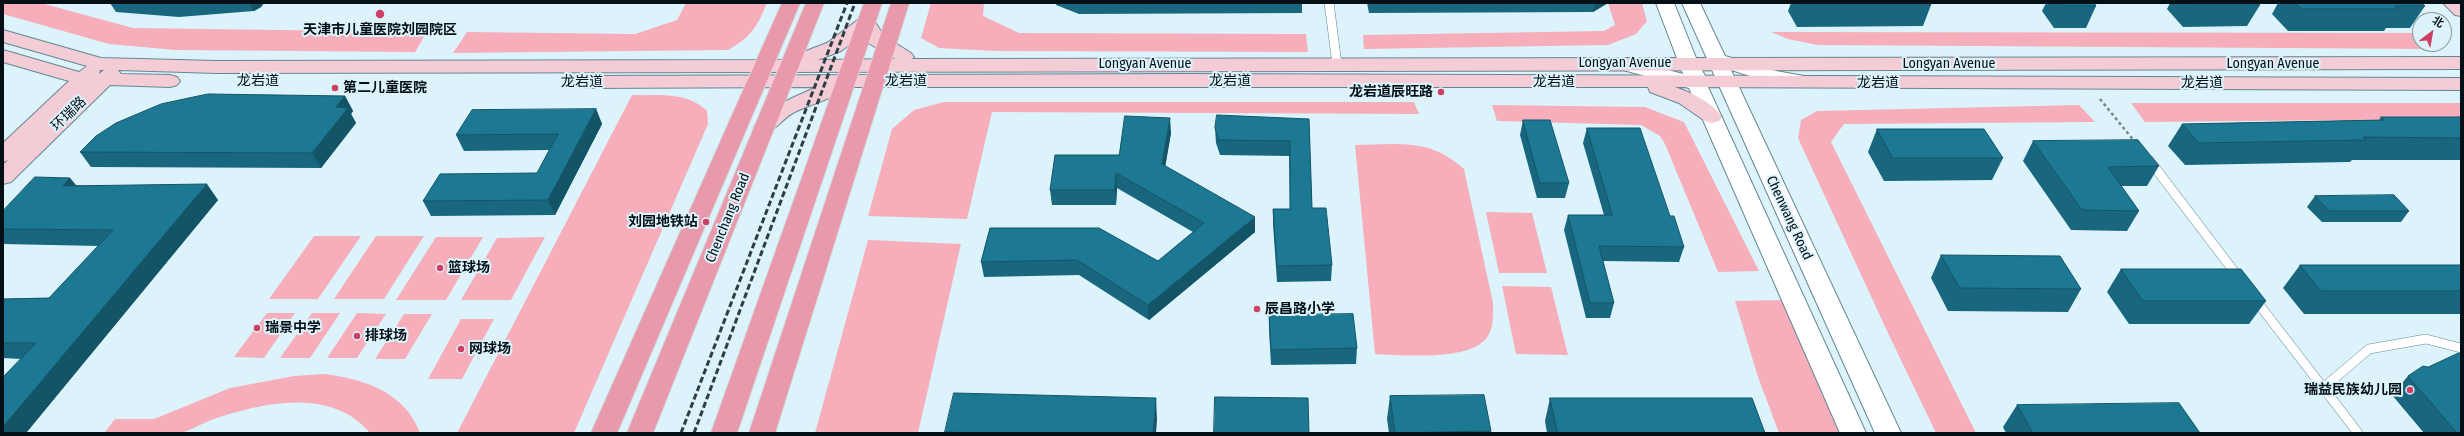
<!DOCTYPE html>
<meta charset="utf-8">
<style>
body{margin:0}
#map{position:relative;width:2464px;height:436px;overflow:hidden;background:#ddf3fb;font-family:"Fira Sans Condensed","Noto Sans SC",sans-serif}
canvas{display:block}
.frame{position:absolute;inset:0;border:4px solid #041015;pointer-events:none}
.north{position:absolute;left:2412px;top:12px;width:40px;height:40px;box-sizing:border-box;background:#ddf3fb;border:1px solid #86989f;border-radius:50%;rotate:31deg;font-size:11px;font-weight:700;line-height:16px;text-align:center;color:#041015}
.north::after{content:'';display:block;margin:auto;width:14px;height:18px;background:#ce3f66;clip-path:polygon(50% 0,100% 100%,50% 72%,0 100%)}
</style>
<div id="map">
<canvas width="2464" height="436"></canvas>
<div class="frame"></div>
<div class="north">北</div>
</div>
<script>
const g = document.querySelector('canvas').getContext('2d');
g.lineJoin = 'round';
function fill(path, color) {
  g.fillStyle = color;
  g.fill(path, 'evenodd');
}
function trace(path, color, width, dash) {
  g.strokeStyle = color;
  g.lineWidth = width;
  g.lineCap = dash ? 'butt' : 'round';
  g.setLineDash(dash || []);
  g.stroke(path);
}
function drawText(font, color, halo, rows, align = 'center') {
  g.font = font + ' "Fira Sans Condensed","Noto Sans SC",sans-serif';
  g.lineWidth = 4;
  g.setLineDash([]);
  g.textBaseline = 'middle';
  g.strokeStyle = halo;
  g.fillStyle = color;
  for (const [text, x, y, turn = 0] of rows) {
    g.save();
    g.translate(x, y);
    g.rotate((+turn || 0) * Math.PI / 180);
    g.textAlign = isNaN(turn) ? turn : align;
    if (halo) g.strokeText(text, 0, 0);
    g.fillText(text, 0, 0);
    g.restore();
  }
}
fill(new Path2D(`
 M3,3H41L133,28L427,32L415,52L175,50L109,44L3,14Z
 M686,3H767C757,27 751,37 728,50L453,53L467,32L635,34L677,20Z
 M931,3H984L983,16L1019,33L1306,34L1308,52L994,51L939,48L921,38Z
 M1608,3H1642L1647,21L1636,34L1608,45L1364,49L1363,35L1604,31L1615,25Z
 M1771,32L2420,33V44H2443L2432,49L1818,45L1788,39Z
 M632,95C659,96 686,91 707,111L708,124L574,433H457Z
 M944,102H1414L1419,114L992,112L967,219L868,216L892,129L914,110Z
 M2131,103H2461V119L2145,122Z
 M1492,105L1645,107L1684,122L1759,271L1718,272L1665,144L1660,136L1641,125L1497,121Z
 M2079,105L2095,122L1844,124L1831,142L1976,433H1936L1887,331L1798,138L1801,120L1817,111Z
 M1355,145C1397,144 1431,138 1464,169L1493,303C1493,315 1494,325 1488,336C1472,362 1402,355 1375,354Z
 M1486,212L1532,213L1547,273H1499Z
 M314,236H361L318,299H269Z
 M376,236H424L384,299H334Z
 M436,237H483L446,300H396Z
 M545,237L511,300H461L497,238Z
 M868,240L961,244L918,433H815Z
 M1502,286L1551,287L1568,355L1516,354Z
 M1785,300L1839,433H1779L1758,377L1735,301Z
 M267,313H295L264,358L234,357Z
 M312,313H340L310,358H280Z
 M357,313L386,314L357,358H327Z
 M404,314H432L405,359H375Z
 M461,319H494L462,379H428Z
 M324,374C364,379 405,392 420,433H370C331,386 260,403 211,420C201,424 190,431 180,433C161,436 124,433 104,433L115,419H154L230,388L294,376Z`), '#f6afba');
const service = new Path2D(`
 M1329,3L1337,64
 M2150,161L2239,278
 M2254,298L2358,433
 M2323,388L2369,349L2426,339L2461,348`);
const tertiary = new Path2D(`
 M1656,3H1674L1698,63L1710,85L1708,87L1866,433H1840L1689,88L1616,68L1613,64L1616,60L1623,58L1683,74Z
 M1682,3H1700L1725,56L1776,71L1809,77L1812,81L1809,85C1788,90 1752,76 1731,70L1901,433H1875Z`);
const secondary = new Path2D(`
 M2443,3H2461V16L2455,15Z
 M866,17L873,19L884,36L911,53L914,57L912,59L2461,57V69L217,73L118,70L121,74L170,75L177,77L180,81L177,85L170,87L110,85L11,182L3,184V165L8,160L3,162V143L69,81L3,62V50L79,72L87,66L3,42V30L101,58L217,61L788,60L790,57L827,43L859,19ZM864,34L870,44L895,59L818,60L841,51ZM100,70H104L99,74Z
 M1183,74L2461,78V90L1675,87C1692,93 1712,102 1722,117L1719,121L1712,123L1705,121L1679,103L1650,92L1648,87H846C838,98 807,105 793,113C780,120 774,136 757,131L754,127C768,106 795,97 817,87L586,88L579,86L576,82L579,78L586,76Z`);
const primary = new Path2D(`
 M782,3H800L617,433H591Z
 M806,3H824L653,433H627Z
 M864,3H882L737,433H711Z
 M891,3H909L775,433H749Z`);
trace(service, '#658793', 10);
trace(tertiary, '#658793', 2);
trace(secondary, '#658793', 2);
trace(primary, '#d2d4d5', 2);
trace(new Path2D(`
 M2100,99L2135,142`), '#74858c', 2.5, [3, 3]);
trace(service, '#fff', 9);
fill(tertiary, '#fff');
fill(secondary, '#f3ccd6');
fill(primary, '#e89aac');
trace(new Path2D(`
 M681,433L847,3
 M694,433L855,3`), '#303e44', 3, [6, 3]);
fill(new Path2D(`
 M110,3H264L261,7L254,11L179,17L116,12Z
 M1056,3H1302V13L1079,14L1056,5Z
 M1367,3H1608L1593,12L1369,13Z
 M1791,3H1930L1931,5L1923,26L1797,27L1788,11Z
 M2046,3H2094L2096,6L2086,28H2054L2042,11Z
 M2170,3H2258L2260,5L2247,26L2183,27L2167,9Z
 M2278,3H2421L2425,6L2410,28H2386L2384,31H2288L2272,14Z
 M345,96L353,111L351,114L356,123L321,168L91,167L80,152Z
 M596,109L602,124L555,215L431,216L423,201L537,173L549,150L464,151L456,135Z
 M2381,117H2461V160H2352L2350,162L2185,165L2168,146L2182,124L2379,120Z
 M1309,119L1312,208L1332,265L1331,281L1277,282L1273,224V209H1290L1289,156L1220,155L1216,143L1215,128Z
 M1523,120L1569,183L1565,198H1537L1520,135Z
 M1587,128L1670,216L1684,247L1679,262L1603,261L1614,303L1610,318H1586L1564,230L1568,215H1604L1583,143Z
 M1877,129L2003,158L1992,180L1884,181L1868,152Z
 M1171,133L1165,166L1255,232L1149,320L1079,275L984,277L981,262L990,228L1158,261L1193,232L1117,188L1116,205H1052L1050,190L1119,155Z
 M2033,141L2159,166L2147,186H2121L2139,211L2127,231L2071,230L2023,161Z
 M70,178L76,185L218,200L26,433H3L21,359L3,358V299L49,298L99,246L3,244V211Z
 M2315,196L2409,211L2401,222H2322L2307,207Z
 M1941,255L2081,289L2068,312L1948,311L1931,278Z
 M2300,265H2461V314H2304L2283,288Z
 M2121,269L2266,301L2249,324H2129L2107,292Z
 M1269,315L1357,348L1356,364L1271,365L1269,330Z
 M2408,376L2461,433H2424L2392,395Z
 M1390,396L1491,431V433H1389L1387,419Z
 M1550,398L1765,433H1547L1545,421Z
 M2017,405L2200,433H2006L2003,427Z`), '#19677e');
fill(new Path2D(`
 M249,3H264L261,7L254,11Z
 M1595,3H1608L1593,12Z
 M345,96L353,111L351,114L356,123L321,168L312,153L336,107Z
 M596,109L602,124L555,215L548,200Z
 M1170,118L1171,133L1163,180L1162,164Z
 M1116,173L1117,188L1116,205L1115,190Z
 M70,178L81,193L63,186Z
 M207,184L218,200L26,433H3V427Z
 M1255,217V232L1149,320L1148,305Z
 M1156,398L1157,420L1156,433H1153Z`), '#145467');
const building = new Path2D(`
 M1803,3H1930L1931,5H1804Z
 M2062,3H2094L2096,6H2065Z
 M2193,3H2258L2260,5H2195Z
 M2295,3H2421L2425,6H2395L2398,9H2302Z
 M208,94L345,96L336,107L348,108L312,153L80,152L96,136L116,123L161,104Z
 M596,109L548,200L423,201L440,174L537,173L558,134L456,135L472,110Z
 M1217,115L1309,119L1312,208H1326L1332,265L1277,266L1273,209H1290V141L1219,140L1215,128Z
 M1125,116L1170,118L1162,164L1255,217L1148,305L1077,260L981,262L990,228H1099L1158,261L1204,223L1116,173L1115,190H1050L1055,155H1119Z
 M2381,117H2461V138L2363,137L2366,140L2199,143L2182,124L2384,120Z
 M1523,120H1550L1569,183H1540Z
 M1587,128H1640L1670,216H1674L1684,247L1599,246L1614,303H1590L1568,215H1612Z
 M1877,129H1984L2003,158H1893Z
 M2138,140L2159,166L2108,167L2139,211L2082,210L2033,141Z
 M35,177L70,178L63,186L207,184L3,427V377L36,343H3V299L49,298L113,230L3,229V211Z
 M2394,195L2409,211H2329L2315,196Z
 M1941,255L2060,256L2081,289L1960,288Z
 M2300,265H2461V291H2321Z
 M2121,269H2241L2266,301H2143Z
 M1353,314L1357,348L1271,350L1269,315Z
 M2459,353L2461,354V433H2457L2408,376L2423,366L2428,367Z
 M954,393L1156,398L1153,433H978L945,432Z
 M1484,395L1491,431L1395,433L1390,396Z
 M1215,397L1308,398L1309,433H1214Z
 M1550,398H1752L1765,433H1558Z
 M2179,403L2200,433H2033L2017,405Z`);
fill(building, '#1d7893');
trace(building, '#145467', 1);
for (const [x, y, r, color] of [
 [380,14,5,"#ce3f66"],
 [335,88,4,"#ce3f66"],
 [1441,92,4,"#ce3f66"],
 [706,222,4,"#ce3f66"],
 [440,268,4,"#ce3f66"],
 [1257,309,4,"#ce3f66"],
 [257,328,4,"#ce3f66"],
 [357,336,4,"#ce3f66"],
 [461,349,4,"#ce3f66"],
 [2410,390,4,"#ce3f66"]
]) {
  const dot = new Path2D();
  dot.arc(x, y, r, 0, 2 * Math.PI);
  g.fillStyle = color;
  g.fill(dot);
  trace(dot, '#ddf3fb', 1.5);
}
drawText('bold 14px', '#041015', '#ddf3fb', [
 ["天津市儿童医院刘园院区",380,30,"center"],
 ["第二儿童医院",343,88],
 ["龙岩道辰旺路",1433,92,"right"],
 ["刘园地铁站",698,222,"right"],
 ["篮球场",448,268],
 ["辰昌路小学",1265,309],
 ["瑞景中学",265,328],
 ["排球场",365,336],
 ["网球场",469,349],
 ["瑞益民族幼儿园",2402,390,"right"]
], 'left');
drawText('14px', '#041015', '#ddf3fb', [
 ["Longyan Avenue",1625,63],
 ["Longyan Avenue",1145,64],
 ["Longyan Avenue",1949,64],
 ["Longyan Avenue",2273,64],
 ["龙岩道",258,81],
 ["龙岩道",906,81],
 ["龙岩道",1230,81],
 ["龙岩道",582,82],
 ["龙岩道",1554,82],
 ["龙岩道",1878,83],
 ["龙岩道",2202,83],
 ["环瑞路",69,114,-44],
 ["Chenchang Road",728,218,-68],
 ["Chenwang Road",1789,218,65]
]);
</script>
